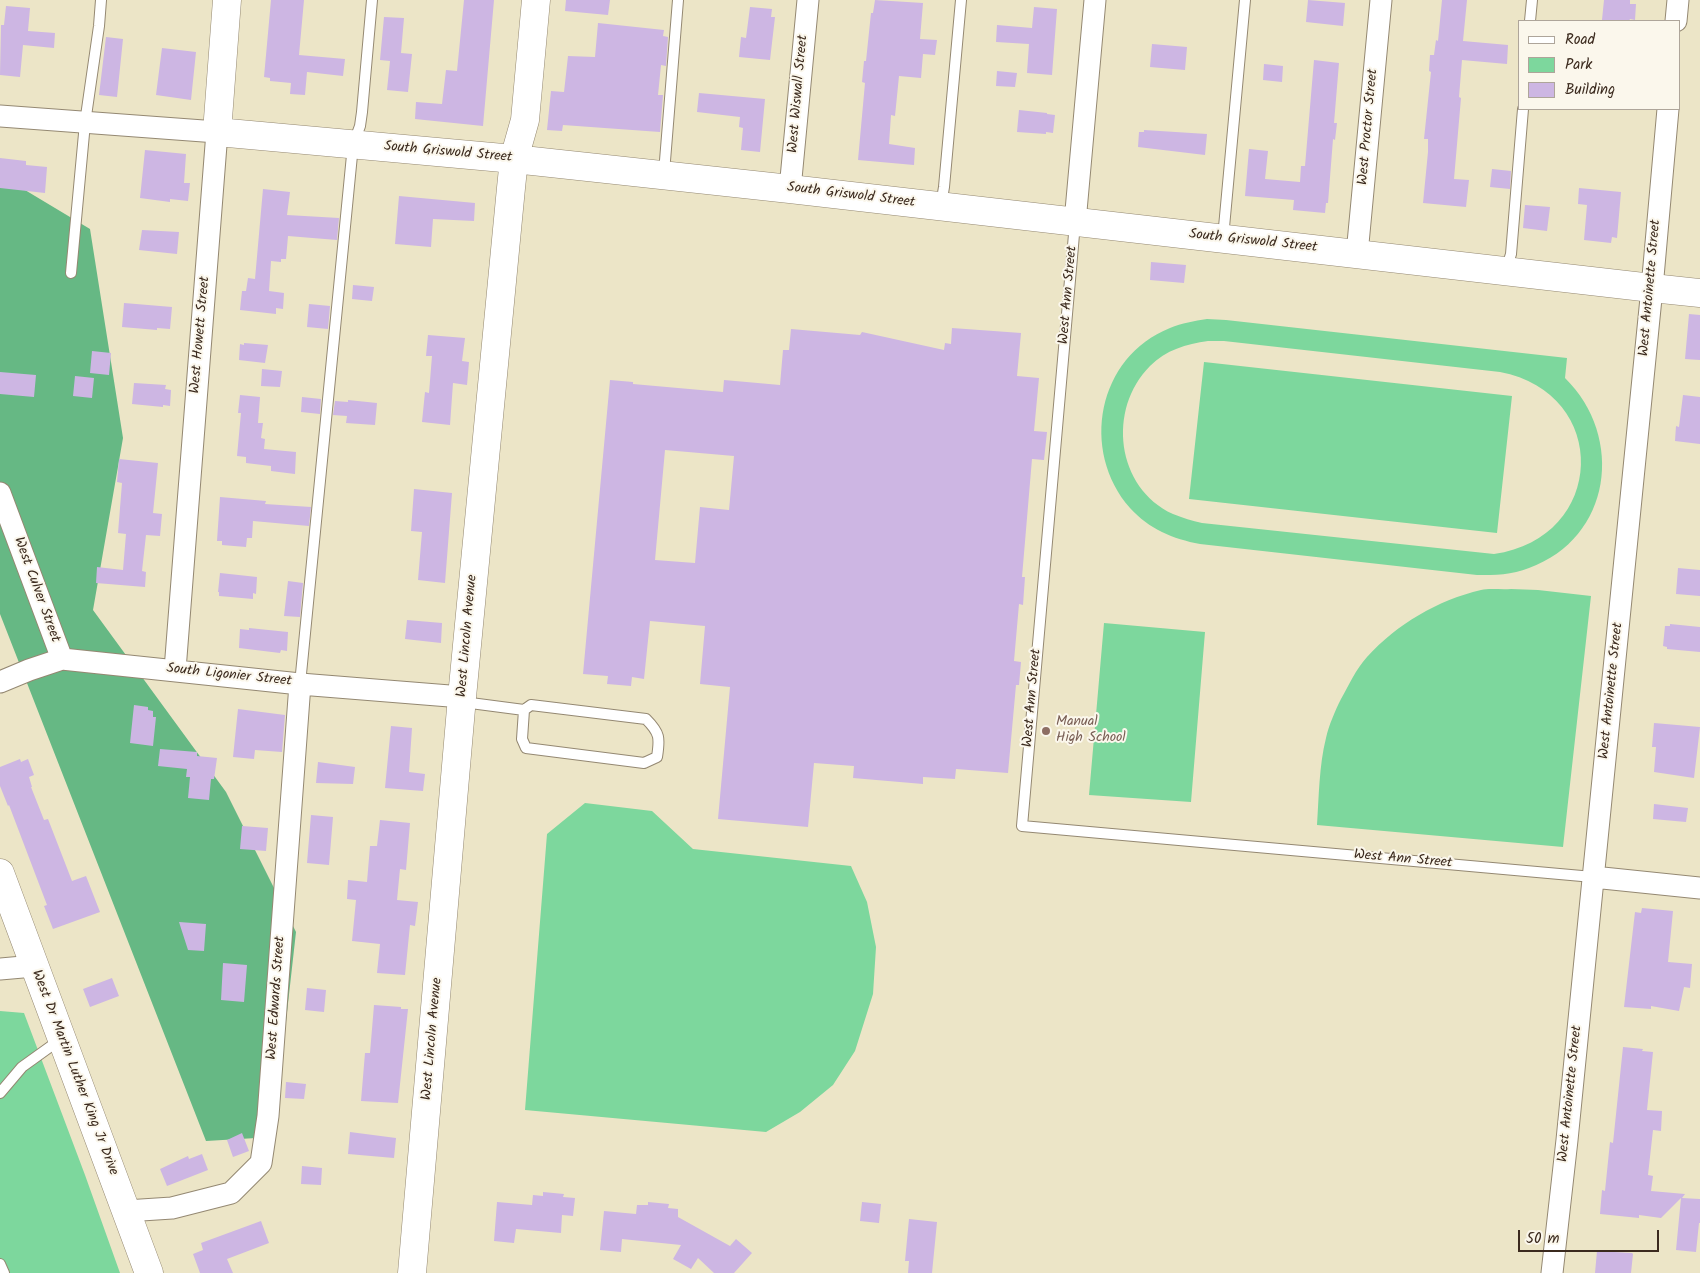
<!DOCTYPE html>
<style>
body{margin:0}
#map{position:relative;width:1700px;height:1273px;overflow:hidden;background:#ece5c7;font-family:Kalam,sans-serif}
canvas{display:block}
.legend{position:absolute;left:1518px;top:20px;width:162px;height:90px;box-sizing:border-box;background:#fbf7ec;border:1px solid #aea59a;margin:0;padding:6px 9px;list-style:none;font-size:15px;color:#3b2a1e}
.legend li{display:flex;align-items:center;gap:10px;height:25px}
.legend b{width:25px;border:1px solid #aea59a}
.scale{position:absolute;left:1518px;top:1230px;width:141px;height:22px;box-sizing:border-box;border:2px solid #3b2a1e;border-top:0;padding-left:6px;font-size:15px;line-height:18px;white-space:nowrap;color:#3b2a1e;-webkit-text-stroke:4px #fbf7ec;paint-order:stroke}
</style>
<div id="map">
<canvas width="1700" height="1273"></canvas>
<ul class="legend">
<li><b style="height:6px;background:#fff"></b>Road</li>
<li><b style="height:14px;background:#7dd79d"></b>Park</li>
<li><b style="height:14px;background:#cdb6e3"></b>Building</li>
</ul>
<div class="scale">50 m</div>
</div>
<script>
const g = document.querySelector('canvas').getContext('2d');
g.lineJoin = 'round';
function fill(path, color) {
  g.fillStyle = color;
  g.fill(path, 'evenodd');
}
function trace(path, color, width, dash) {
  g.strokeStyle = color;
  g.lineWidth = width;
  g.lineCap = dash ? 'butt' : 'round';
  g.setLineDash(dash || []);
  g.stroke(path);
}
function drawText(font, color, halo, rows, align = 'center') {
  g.font = font + ' Kalam,sans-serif';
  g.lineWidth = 4;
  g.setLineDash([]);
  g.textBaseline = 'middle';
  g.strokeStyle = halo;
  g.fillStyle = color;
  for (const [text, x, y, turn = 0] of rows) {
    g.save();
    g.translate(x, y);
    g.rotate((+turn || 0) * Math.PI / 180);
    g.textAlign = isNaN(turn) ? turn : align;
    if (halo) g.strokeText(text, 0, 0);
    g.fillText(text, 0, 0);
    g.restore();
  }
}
fill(new Path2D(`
 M1207,319L1226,320L1567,358L1565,378C1625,437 1612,538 1529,568C1512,575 1495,575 1477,575L1200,544C1173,539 1149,529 1130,508C1080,451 1097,357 1170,328C1182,323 1194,321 1207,319ZM1208,341H1224L1500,372C1611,393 1607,538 1494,554L1202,523C1192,521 1183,518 1173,514C1116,488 1107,409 1150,366C1166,350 1186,344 1208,341Z
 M1204,362L1512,396L1497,533L1189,499Z
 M1511,589L1538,590L1591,596L1563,847L1317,825C1319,796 1319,766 1326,738C1329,725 1335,711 1341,699C1349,685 1356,669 1367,657C1397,624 1438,600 1481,590C1490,588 1501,590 1511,589Z
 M1104,623L1205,632L1191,802L1089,795Z
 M585,803L652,811L693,849L851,866L867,902L876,947L873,994L855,1051L833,1085L800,1112L766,1132L525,1110L547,834Z
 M0,1011L24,1013L85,1175L120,1273H0Z`), '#7dd79d');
fill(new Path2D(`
 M0,175L90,229L123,438L93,610L226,792L296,932L273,1137L206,1141L0,614Z`), '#66b884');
fill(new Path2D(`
 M271,0H304L299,55L345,59L343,76L307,72L305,95L290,94L291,83L270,81V78L264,77Z
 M464,0H494L483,126L415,119L416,102L442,104L446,70L457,71Z
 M566,0H610L608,15L565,11Z
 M875,0L923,3L920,39L937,40L935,55L923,54L921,78L899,76L895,116L891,115L889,144L915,148L914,165L858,160L865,83L862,82L864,61H866L871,13H873Z
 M1308,0L1345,3L1343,26L1306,22Z
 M1442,0H1467L1463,41L1508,45L1507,64L1462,60L1459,97L1461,98L1454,179L1469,180L1466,207L1423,203L1428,152V139H1424L1431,72L1429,71L1430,55H1434L1436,40L1438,41Z
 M1604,0H1630V4H1636L1635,20L1630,19L1629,21L1602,20Z
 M6,6L30,8L28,31L55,33L54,48L23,45L20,77L0,75L1,25H4Z
 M750,7L772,9L771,17H775L770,60L739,57L741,37L746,38Z
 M1034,7L1057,9L1052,75L1027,73L1029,44L996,42L997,25L1032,28Z
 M384,17L404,18L401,53L412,54L408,92L387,90L390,61L380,60Z
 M598,23L664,30L663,36L668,37L666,66L661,65L658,95H663L660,132L563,125L562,131L547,130L551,91L564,92L568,56L595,57Z
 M106,37L123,39L117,97L99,95Z
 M1152,44L1187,47L1185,70L1150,67Z
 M162,48L196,52L191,100L156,95Z
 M1314,60L1339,63L1334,123H1337L1335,140L1333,139L1328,203H1326L1325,213L1293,210L1294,200L1245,196L1249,149L1268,151L1265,179L1300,182L1301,166H1305Z
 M1264,64L1283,66L1282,82L1263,80Z
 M997,71L1017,73L1015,87L996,86Z
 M699,93L765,99L760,152L741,150L743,128L739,127L740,117L697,112Z
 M1019,110L1047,113V114L1055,115L1053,133L1046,132V134L1017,132Z
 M1144,130L1207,134L1205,155L1138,147L1139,132H1144Z
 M145,150L186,154L184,183H190L188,201L170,199V202L140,198Z
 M0,158L26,161V165L47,167L45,193L0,188Z
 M1492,169L1511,171L1510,189L1490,187Z
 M1579,188L1621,192L1617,238L1612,237L1611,243L1584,240L1587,205L1578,204Z
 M263,189L290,192L287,215L339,218L337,240L288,236L286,259H281V262L271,261L269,291L284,293L283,309L276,308V314L240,310L242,291H246L248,278L255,279Z
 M399,196L475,203L474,221L433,219L431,247L395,244Z
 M1525,205L1550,207L1547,231L1523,228Z
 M142,230L179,232L177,254L139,250Z
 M1151,262L1186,265L1184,283L1150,280Z
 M353,285L374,287L372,301L352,299Z
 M124,303L172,307L170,329L157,328V330L122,327Z
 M309,304L330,306L328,329L307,327Z
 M1689,314L1700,315V360L1685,359Z
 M952,328L1021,333L1017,376L1039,378L1034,431L1047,432L1044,460L1032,459L1022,577H1025L1023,605L1019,604L1014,661L1021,662L1019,685H1016L1008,773L956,769L955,779L923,777V784L853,778L854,766L814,763L808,827L718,819L730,687L700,684L705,626L650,621L644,679L632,677L631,686L607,684L608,676L583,674L610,380L633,382V384L723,392L724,380L780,385L783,350H789L791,329L860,335L862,332L944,350L945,343L951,344ZM665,450L734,456L729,510L700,507L695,563L655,560Z
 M428,335L465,338L462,361L469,362L467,385L453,383L450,425L422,422L425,392L429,393L432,356H426Z
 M244,343L268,345L265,363L239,360L240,344L244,345Z
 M92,351L111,353L109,375L90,373Z
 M262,369L282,371L280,387L261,386Z
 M0,372L36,375L34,397L0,394Z
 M75,376L94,378L92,398L73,396Z
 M134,383L166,385L165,389L171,390L170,406L163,405V407L132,404Z
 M240,395L260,397L258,423H263L261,438L265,439L264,449L296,452L295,474L271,471V466L246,463V457L237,456L241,413H238Z
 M1683,395L1700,397V444L1675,441L1676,426L1679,427Z
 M302,397L321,399L320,414L301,412Z
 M348,400L377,403L375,425L346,423L347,416L333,415L335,401L348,402Z
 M119,459L158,463L153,513L162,514L160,536L146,535L142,571L146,572L145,587L96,583L97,567L123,570L126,534L118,533L122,483L117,482Z
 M414,489L452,493L445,583L418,580L422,532L411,531Z
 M220,497L266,501L265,504L311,507L309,526L253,521L252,538H247L246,547L222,545V541H217Z
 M1678,568L1700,570V596L1676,594Z
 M220,573L257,577L256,594L253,593V599L219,596V592H218Z
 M288,581L303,583L300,617L284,616Z
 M407,620L442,623L441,643L405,639Z
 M1670,624L1700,627V652L1667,649V647L1663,646L1665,626H1670Z
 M249,628L288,632L287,651L281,650L280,653L239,648L240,629L249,630Z
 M134,705L148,707V710L153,711V717H156L153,746L130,743Z
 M238,709L285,715L282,752L255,750L254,759L233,757Z
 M1654,723L1700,727L1694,778L1654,772L1656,747H1652Z
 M391,726L412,728L409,772L425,774L423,791L385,788Z
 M160,749L197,752V756L217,758L214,779H211L209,800L188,798L190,777H186L187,769L158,766Z
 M20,759L21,762L28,759L34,775L29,777L32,787H31L44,820L48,819L72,881L86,876L100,912L53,929L44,906L47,905L9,805L8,806L0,786V767Z
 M318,762L355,767L353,784L316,783Z
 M1654,804L1688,808L1686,822L1653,819Z
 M311,815L333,817L329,865L307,863Z
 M380,820L410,823L406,870L400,869L397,900L418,902L415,926L410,925L405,975L377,973L380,944L352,941L356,900L347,899L348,880L367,882L370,846H377Z
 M242,826L268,828L266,851L240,849Z
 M1642,908L1673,911L1668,962L1692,964L1690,988L1684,987L1679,1011L1651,1006V1009L1624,1007L1635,912L1641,913Z
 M179,922L206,924L204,951L188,950Z
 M223,963L247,965L244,1002L221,1000Z
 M112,978L119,996L90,1007L83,989Z
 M307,988L326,990L324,1012L305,1010Z
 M374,1005L401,1007V1009H408L398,1103L361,1101L365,1053H370Z
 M1623,1047L1643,1049L1642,1051L1653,1052L1647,1110L1662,1111L1661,1131L1653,1130L1648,1175L1653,1176L1651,1191L1685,1194L1682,1198L1700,1199V1223H1699L1696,1252L1676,1250L1681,1198L1661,1218L1639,1215V1218L1600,1214L1602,1190L1605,1191L1610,1142L1613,1143Z
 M286,1082L306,1084L304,1099L285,1098Z
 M350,1132L396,1138L394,1158L348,1154Z
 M242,1133L249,1151L233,1157L227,1140Z
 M202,1154L208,1170L167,1186L160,1169L188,1156L189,1159Z
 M302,1166L322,1168L321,1185L301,1184Z
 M543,1192L564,1194L563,1197L575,1198L573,1216L562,1215L561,1233L516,1229L514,1243L494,1241L497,1202L532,1205L533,1195L543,1196Z
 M648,1202L669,1204L668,1208L678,1209V1217L730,1246L736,1239L752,1253L734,1273H714L698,1258L691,1269L673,1259L681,1245L622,1239L621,1252L600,1250L604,1211L636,1214L637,1205H648Z
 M862,1202L881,1204L879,1223L860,1221Z
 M909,1219L937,1222L932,1273H908L909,1261H905Z
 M261,1221L269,1243L227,1259L233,1273H200L193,1254L203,1250L201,1243Z
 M1597,1251L1632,1253L1633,1254L1631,1273H1595Z`), '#cdb6e3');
const lane = new Path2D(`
 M1530,21L1532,0
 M664,173L678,0
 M941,205L944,187L961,0
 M1075,223L1022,826L1593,877
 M1223,238L1245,0
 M1506,270L1511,254L1523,109
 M71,273L85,123L99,26L101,0
 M300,684L353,145L360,126L362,112L372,0
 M463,702L524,710L531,705L646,719C660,733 660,738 657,757L644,763L526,748L522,739L524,710
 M0,1093L22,1067L61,1039
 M0,1264L4,1273`);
const street = new Path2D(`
 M1676,21L1678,0
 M0,116L217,132L175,670
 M790,189L808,0
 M1075,222L1095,0
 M1357,254L1381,0
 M0,493L62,659
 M0,682L29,670L62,659L300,684L462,697
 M1593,877L1700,888
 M0,969L34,966
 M126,1211L172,1208L231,1193L261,1163L268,1116L300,684
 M1552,1273L1567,1140L1652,288L1668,109`);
const secondary = new Path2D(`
 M227,0L217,132L514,159L790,189L1652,288L1700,293
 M0,873L149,1273
 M412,1273L462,697L511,188L514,159L525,120L536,0`);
trace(lane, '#948872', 12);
trace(street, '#948872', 23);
trace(secondary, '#948872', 29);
trace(lane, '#fff', 10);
trace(street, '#fff', 21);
trace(secondary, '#fff', 28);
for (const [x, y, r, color] of [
 [1046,731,5,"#8d6e63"]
]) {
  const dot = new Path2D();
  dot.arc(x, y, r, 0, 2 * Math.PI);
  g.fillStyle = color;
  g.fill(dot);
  trace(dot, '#fbf7ec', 2);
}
drawText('14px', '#3b2a1e', '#fbf7ec', [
 ["West Wiswall Street",799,94,-85],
 ["West Proctor Street",1369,127,-85],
 ["South Griswold Street",448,153,5],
 ["South Griswold Street",851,196,7],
 ["South Griswold Street",1253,242,6],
 ["West Antoinette Street",1651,288,-85],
 ["West Ann Street",1069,295,-85],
 ["West Howett Street",201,335,-85],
 ["West Culver Street",36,590,70],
 ["West Lincoln Avenue",468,636,-85],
 ["South Ligonier Street",229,676,6],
 ["West Antoinette Street",1612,691,-84],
 ["West Ann Street",1033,698,-85],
 ["West Ann Street",1403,860,5],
 ["West Edwards Street",277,998,-86],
 ["West Lincoln Avenue",433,1039,-85],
 ["West Dr Martin Luther King Jr Drive",74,1073,69],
 ["West Antoinette Street",1571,1094,-84]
]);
drawText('14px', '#785e54', '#fbf7ec', [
 ["Manual",1056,723],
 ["High School",1056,739]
], 'left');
</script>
